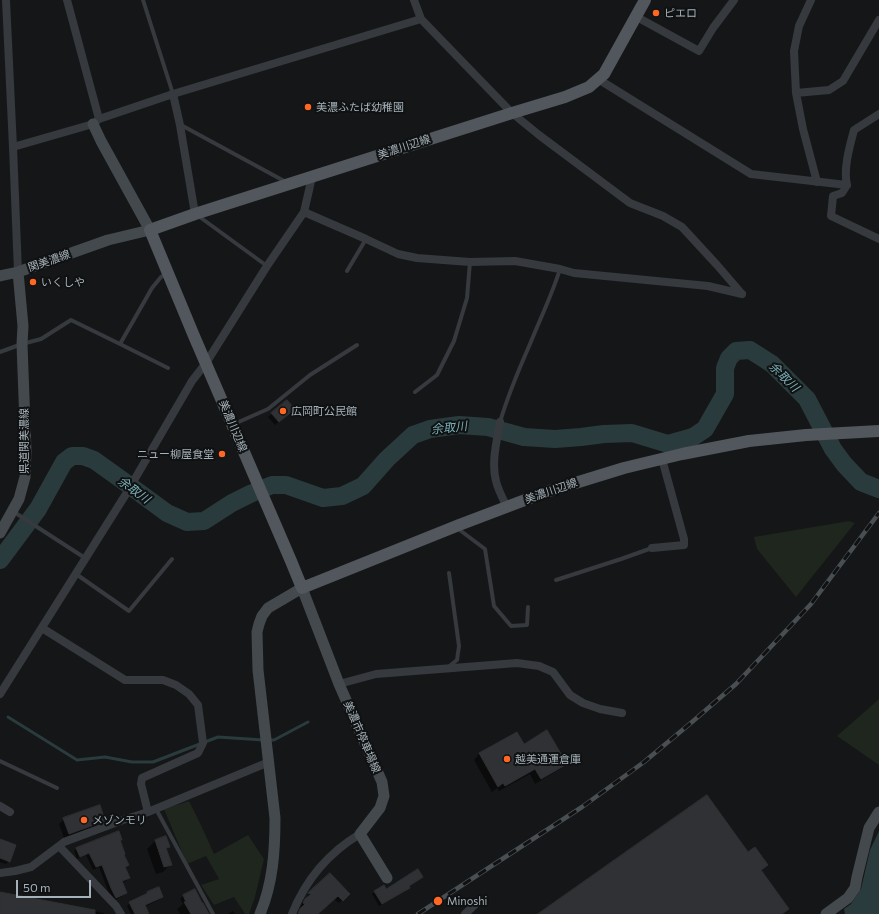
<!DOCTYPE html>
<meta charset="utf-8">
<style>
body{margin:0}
#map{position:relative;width:879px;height:914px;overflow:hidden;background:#151617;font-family:Commissioner,sans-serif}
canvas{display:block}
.scale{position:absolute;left:16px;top:880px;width:75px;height:18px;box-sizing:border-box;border:2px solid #a5b2b9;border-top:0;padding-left:5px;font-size:12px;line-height:14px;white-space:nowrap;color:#a5b2b9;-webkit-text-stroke:3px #101112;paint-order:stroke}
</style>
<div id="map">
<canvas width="879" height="914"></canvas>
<div class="scale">50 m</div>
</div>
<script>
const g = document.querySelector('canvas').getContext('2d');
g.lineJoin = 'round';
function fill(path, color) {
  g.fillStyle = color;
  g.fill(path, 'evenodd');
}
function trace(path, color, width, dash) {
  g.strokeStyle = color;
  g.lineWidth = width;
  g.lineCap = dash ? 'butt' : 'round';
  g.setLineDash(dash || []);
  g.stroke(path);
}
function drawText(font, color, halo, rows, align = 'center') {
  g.font = font + ' Commissioner,"Noto Sans JP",sans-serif';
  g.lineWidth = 4;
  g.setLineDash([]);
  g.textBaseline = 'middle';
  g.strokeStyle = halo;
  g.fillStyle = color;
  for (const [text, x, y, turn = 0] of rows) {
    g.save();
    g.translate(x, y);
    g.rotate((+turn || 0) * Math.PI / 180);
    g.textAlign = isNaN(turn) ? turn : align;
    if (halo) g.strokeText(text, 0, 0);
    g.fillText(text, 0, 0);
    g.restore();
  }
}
fill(new Path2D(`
 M849,521L855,523L796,597L757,549L754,537Z
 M879,699V765L837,736Z
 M189,801L201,825L214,854L248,835L264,859L255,897L249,914H245L234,897L214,905L201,885L219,879L206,856L187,864L164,809Z`), '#1e261d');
fill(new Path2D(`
 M879,831V914H845L844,909L851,904L861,889L870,850Z`), '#2a3b3d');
fill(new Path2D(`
 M287,401L291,412L275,425L268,417Z
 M517,733L524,746L566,763L560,769L535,784L530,774L499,791L497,788L492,792L474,760L479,754Z
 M64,819L104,821L99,825L64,838L59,824Z
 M165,838L168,847L166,849L171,864L163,872L156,874L147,849L155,841Z
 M121,839L119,841L123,855L127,865L125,868L129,878L126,881L121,883L126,893L123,896L113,901L108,891L99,867L93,870L86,855L77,859L74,851L77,848Z
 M0,840L9,861L6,864L0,862Z
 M330,874L349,894L339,903L334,899L318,914H297L303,908L301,906L302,903L308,897L307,896Z
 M422,877L408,887L409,888L406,891L379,906L372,894L374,892L385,890Z
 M158,888L162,897L159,900L144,907L148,914H131L127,906L130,903Z
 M0,893L104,913V914H0Z
 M183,896L208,914H180L177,909L183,904L180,899Z
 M233,911L235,914H228Z`), '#0007');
trace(new Path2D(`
 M8,717L77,760L105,757L132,762H153L218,737L263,740
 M268,740H274L308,722`), '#2a3b3d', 3);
trace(new Path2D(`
 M0,560L38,509L64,462L72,456H83L94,460L122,480L167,513L187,522L204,521L232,503L250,494L272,485H286L323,498L342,496L363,486L387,459L413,435L430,429L459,425L488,427L524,437L555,439L581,437L604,434L632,433L668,444L693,437L705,429L725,394V368L729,358L736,351L750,350L772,364L807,399L833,449L844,464L861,482L879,489`), '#2a3b3d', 18);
const building = new Path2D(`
 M287,400L295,409L279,422L271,413Z
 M547,730L567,764L541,779L535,769L505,786L503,783L498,787L479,753L517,732L524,744Z
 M707,795L748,852L755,847L768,865L761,870L789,909L782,914H538Z
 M100,805L105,821L69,834L63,818Z
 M119,831L122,840H120L125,854L124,855L129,865L125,867L130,878L122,881L127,893L116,898L111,888L102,865L96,867L89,853L80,857L76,848Z
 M166,836L170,847L166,848L172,865L164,867L155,840Z
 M0,839L16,845L10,862L0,858Z
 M418,869L423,877L409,886L410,888L382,904L374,891L384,885L386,889Z
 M330,873L350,894L343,901L338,896L318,914H298L300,909L305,904L303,903L305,899L311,894L308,893Z
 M159,887L163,897L145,905L149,914H135L129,902L148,893L147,892Z
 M195,889L202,903H203L209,914H191L184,902H186L183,895Z
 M0,892L95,910V914H0Z`);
fill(building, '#303134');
trace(building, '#2f3033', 1);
trace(new Path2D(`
 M143,0L173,94
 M181,125L286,182
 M197,215L267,266
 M347,271L366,239
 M166,274L161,277L152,288L120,344L168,368
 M0,352L22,344L41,339L71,320L120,344
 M415,392L437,375L454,341L467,298L470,262
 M500,422C508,395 519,369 530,344C540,319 552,295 560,269
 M234,424L268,409L310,375L357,345
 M14,512L85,558
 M457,528L485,549L494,606L511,626L527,625L528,607
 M76,574L129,611L172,559
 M556,580L621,559L652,548
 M447,668L457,660L459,646L449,573
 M0,761L57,788
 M156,809L213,914`), '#36393d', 4);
trace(new Path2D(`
 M6,0L13,147L18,272
 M67,0L99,119
 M414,0L421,19L512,113L539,135L630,203L663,216L682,227L717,265L742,294
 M635,16L699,51L713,28L734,0
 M598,79L751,174L847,185L842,193L833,196L831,216L879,239
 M796,93L794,51L799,26L811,0
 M173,94L180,125L195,214
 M13,147L93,124L99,119L173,94L421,19
 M817,182L803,129L796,93L829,90L843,81L879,20
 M847,185C843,169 850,145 854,130L879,114
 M304,212L366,239L398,254L417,258L470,262L515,261L560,269L574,273L708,286L742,294
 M500,422C497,440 491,463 496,481C498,490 503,499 507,507
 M652,548L684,545V539L662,459
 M42,628L125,680H163L176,685L189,694L198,705L203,743L198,753L142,778L141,784L148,812
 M339,684L376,674L517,663L539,666L553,672L570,695L583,703L600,709L622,713
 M0,694L126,494L192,381L206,363L267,266L304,212L312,177
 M0,806L10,812
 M59,846L116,906L121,914
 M0,873L15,871L31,867L59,846L64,842L123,820L148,812L269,762
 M292,914C306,879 328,853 360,834
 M465,914L480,900`), '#36393d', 8);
trace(new Path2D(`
 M0,276L18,272L108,240L150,230L101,141L93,124
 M0,533L19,499L25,477L26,451L22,344L23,326L18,272
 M260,914C273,883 275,851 275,818L258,670L257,632L259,624L262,616L268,608L302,588L339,684L382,782L384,796L380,808L360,834L387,878
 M826,914L848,898L855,888L857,877L869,828L879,812`), '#43494d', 11);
trace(new Path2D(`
 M645,0L604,74L589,87L565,97L512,113L289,184L195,214L150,230L194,336L291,561L302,588L459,525L546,492L624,468L682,454L749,441L806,435L879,431`), '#51575c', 12);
const rail = new Path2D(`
 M418,914L582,807L644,762L692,722L736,684L811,604L879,513`);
trace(rail, '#484e52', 4.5);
trace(rail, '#101112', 3, [9]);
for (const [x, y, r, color] of [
 [656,13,4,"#ff6725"],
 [308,107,4,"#ff6725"],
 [33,282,4,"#ff6725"],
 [283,411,4,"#ff6725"],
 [222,454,4,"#ff6725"],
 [507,759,4,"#ff6725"],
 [84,820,4,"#ff6725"],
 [438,901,5,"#ff6725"]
]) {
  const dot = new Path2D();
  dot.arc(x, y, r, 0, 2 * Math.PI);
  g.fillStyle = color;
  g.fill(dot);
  trace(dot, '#101112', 1.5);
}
drawText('11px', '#a5b2b9', '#101112', [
 ["ピエロ",664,13],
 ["美濃ふたば幼稚園",316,107],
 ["いくしや",41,282],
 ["広岡町公民館",291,411],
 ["ニュー柳屋食堂",214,454,"right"],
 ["越美通運倉庫",515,759],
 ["メゾンモリ",92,820],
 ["Minoshi",447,901]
], 'left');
drawText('11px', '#a5b2b9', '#101112', [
 ["美濃川辺線",404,147,-18],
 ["関美濃線",49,261,-19],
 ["美濃川辺線",233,426,67],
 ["県道関美濃線",24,441,-90],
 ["美濃川辺線",551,491,-19],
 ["美濃市停車場線",362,737,67]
]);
drawText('italic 12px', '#79b1b8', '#101112', [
 ["余取川",784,377,44],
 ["余取川",449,428,-6],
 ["余取川",134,490,36]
]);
</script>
